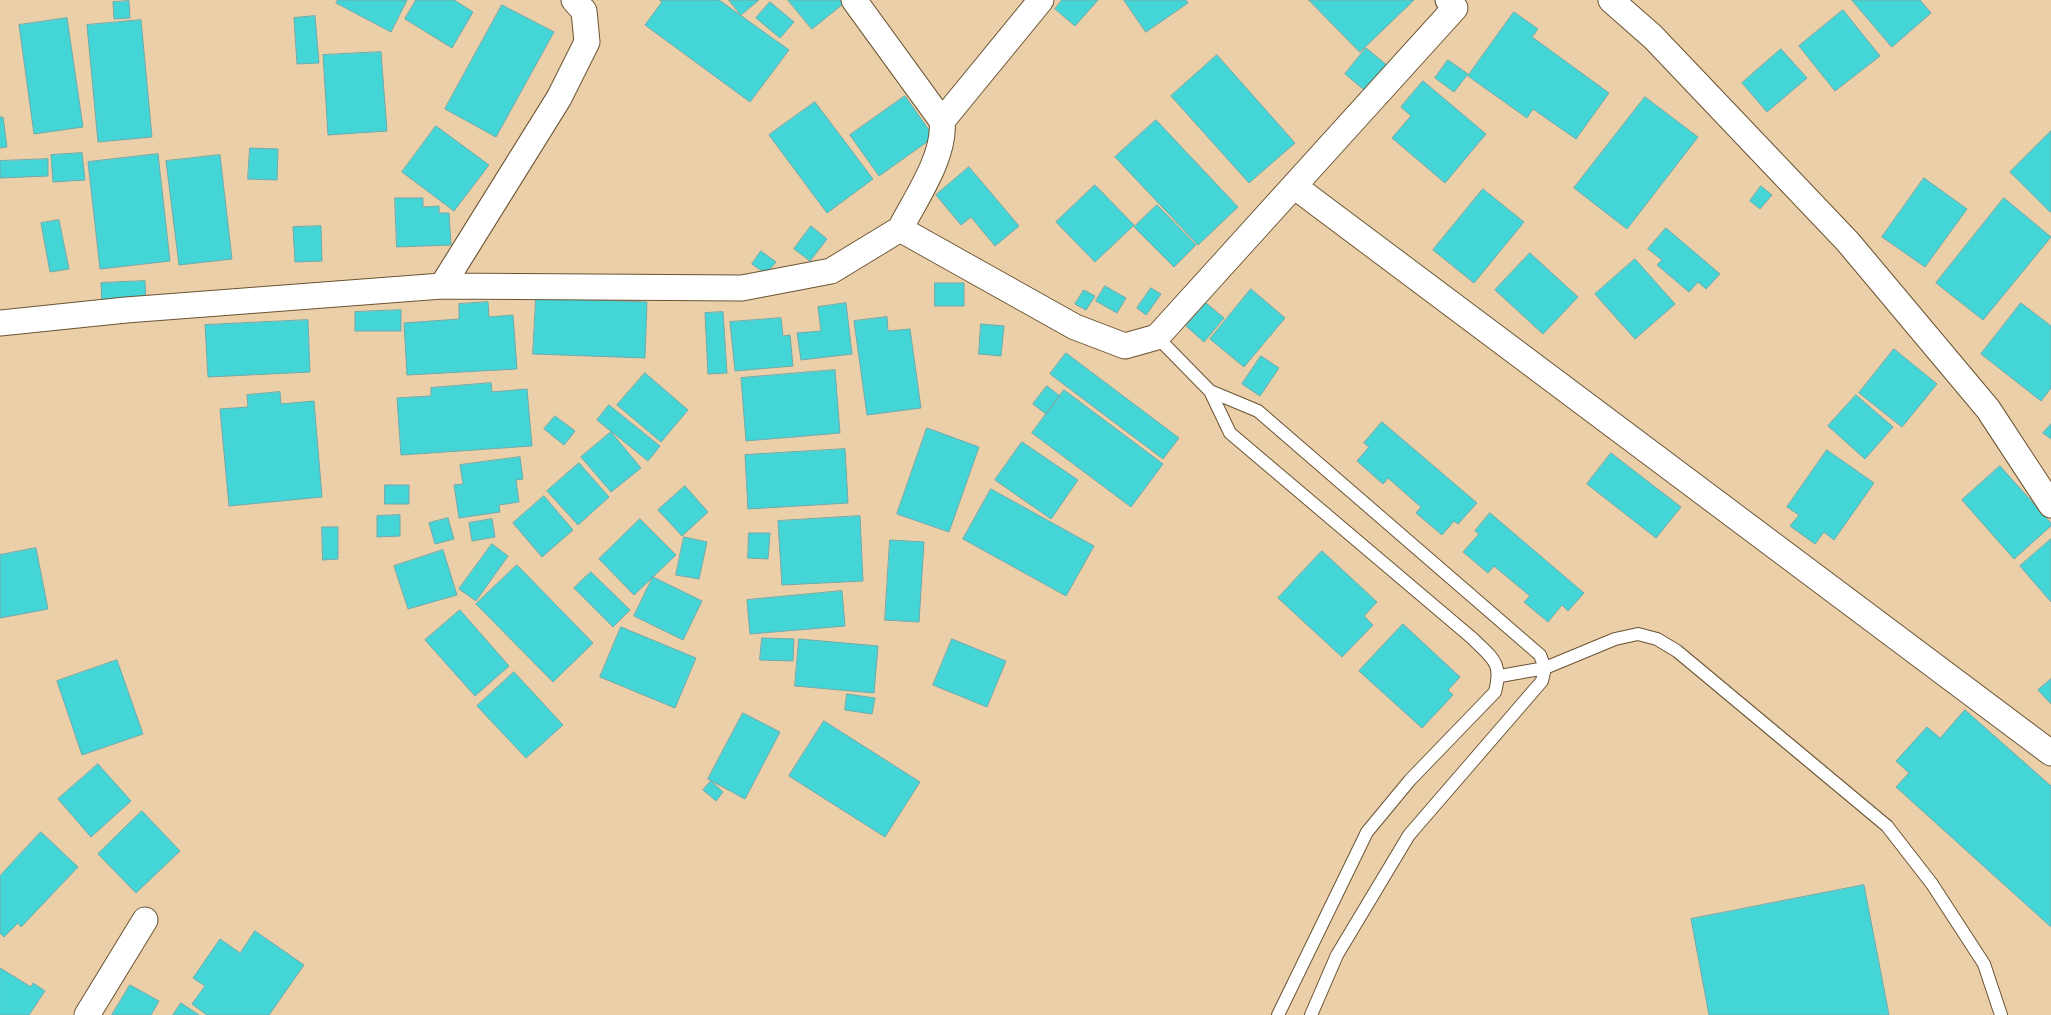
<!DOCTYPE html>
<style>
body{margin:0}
canvas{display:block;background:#eacfa9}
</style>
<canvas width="2051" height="1015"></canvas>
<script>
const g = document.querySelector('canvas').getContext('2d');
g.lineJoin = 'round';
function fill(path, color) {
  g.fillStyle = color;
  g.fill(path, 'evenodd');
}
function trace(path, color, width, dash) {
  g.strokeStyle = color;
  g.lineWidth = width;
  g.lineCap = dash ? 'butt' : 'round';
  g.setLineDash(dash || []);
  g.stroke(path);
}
const building = new Path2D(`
 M338,0H407L391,32L336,3Z
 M416,0H454L473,12L452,48L405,19Z
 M660,0H719L789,50L750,102L645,25L662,2Z
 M729,0H759L741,15Z
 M788,0H848L812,29Z
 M1062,0H1098L1075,26L1055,9Z
 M1124,0H1186L1188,3L1146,32Z
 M1309,0H1414L1360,52Z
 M1852,0H1920L1931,13L1892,47Z
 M129,1L130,18L114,19L113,2Z
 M770,2L794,22L780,38L756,18Z
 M502,5L554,32L496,137L445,109Z
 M1843,10L1880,56L1835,91L1799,46Z
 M1514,12L1538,29L1532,37L1609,93L1576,139L1533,109L1527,118L1468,76Z
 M315,16L319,63L297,64L294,18Z
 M67,18L83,127L34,134L19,25Z
 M141,20L152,137L98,142L87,25Z
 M1366,48L1388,66L1368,93L1345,74Z
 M1781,49L1807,78L1767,112L1742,83Z
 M381,52L387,131L328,135L323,55Z
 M1217,55L1295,143L1249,183L1171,96Z
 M1448,60L1468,74L1454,92L1435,78Z
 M1423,81L1486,134L1445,183L1392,138L1411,116L1401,107Z
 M905,96L934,137L879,176L850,135Z
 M1645,97L1698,137L1627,229L1574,188Z
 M815,102L873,179L827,213L769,135Z
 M0,117H3L7,147L0,148Z
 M1156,120L1238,207L1198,245L1115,157Z
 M436,126L489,165L454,211L402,172Z
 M2051,131V212H2050L2010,172Z
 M250,148L278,149L277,180L248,179Z
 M82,153L85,180L53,182L51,155Z
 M158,154L170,261L100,269L88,162Z
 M220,155L232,259L179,265L166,161Z
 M48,159V176L0,178V161Z
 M969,167L1019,226L995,246L971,217L961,225L936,195Z
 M1924,178L1967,209L1925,267L1882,237Z
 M1095,185L1134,225L1095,262L1056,222Z
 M1761,186L1772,195L1760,209L1750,201Z
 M1483,189L1524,222L1474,283L1433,250Z
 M395,198H423V207L439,206V213H449L451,245L397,247Z
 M2004,198L2051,237L1983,320L1936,283Z
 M1157,205L1196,245L1174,267L1134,227Z
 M59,220L69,269L50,272L41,223Z
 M321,226L322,261L295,262L293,227Z
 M811,226L827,239L810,261L794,249Z
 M1666,228L1720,274L1706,289L1698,282L1689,292L1657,265L1662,260L1648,249Z
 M761,251L776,262L766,274L752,264Z
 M1530,253L1578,297L1543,334L1495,290Z
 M1635,259L1675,304L1635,339L1595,294Z
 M145,281L146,303L102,304L101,283Z
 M935,283H964V306H935Z
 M1105,286L1126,298L1117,313L1096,301Z
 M1151,288L1161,294L1146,315L1137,308Z
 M1251,289L1285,318L1244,367L1210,339Z
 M1084,290L1095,296L1086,310L1075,304Z
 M536,298L647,302L645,358L533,354Z
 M488,302L489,317L513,315L517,369L407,375L404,323L459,319V304Z
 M846,303L852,354L801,360L797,333L821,331L818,307Z
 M1206,303L1224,318L1204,342L1186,326Z
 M2021,303L2051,326V388L2041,401L1981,354Z
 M401,310V331H355V312Z
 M723,312L727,373L708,374L705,313Z
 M887,317L888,331L910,329L921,408L867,415L854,321Z
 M781,318L783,336L790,335L793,366L735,371L730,322Z
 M308,320L310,372L208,377L205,325Z
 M981,324L1004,326L1001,356L979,354Z
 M1894,349L1937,384L1902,427L1859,393Z
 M1066,353L1179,438L1163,459L1050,374Z
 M1261,356L1279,368L1260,396L1242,384Z
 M835,370L840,433L746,441L741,378Z
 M645,373L688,410L661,442L617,405Z
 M491,383L492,392L527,389L532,446L401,455L397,398L431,396V388Z
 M1047,386L1060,396L1046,414L1033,404Z
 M1064,390L1163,464L1131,507L1032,433Z
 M280,392L281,404L314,401L322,497L229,506L220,409L248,407L247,395Z
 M1856,395L1893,427L1865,459L1828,426Z
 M609,405L660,446L648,461L597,420Z
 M555,416L575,431L564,445L544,429Z
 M1382,422L1477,503L1458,524L1454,521L1442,535L1416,513L1421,507L1388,478L1383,484L1357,461L1369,447L1364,443Z
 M2051,424V439L2043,433Z
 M927,428L979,447L949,532L897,514Z
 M611,432L641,468L611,492L581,457Z
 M1022,442L1078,480L1051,519L995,480Z
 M845,449L848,503L748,509L745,455Z
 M1827,450L1874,483L1834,540L1824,532L1815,544L1790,526L1799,515L1787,507Z
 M1611,453L1681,507L1656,538L1587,484Z
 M520,457L523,479L516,480L519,502L499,505L500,512L459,518L454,485L463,484L460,465Z
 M579,463L609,497L578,525L547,491Z
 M2000,466L2051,523V526L2014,559L1962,500Z
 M385,485H409V504H385Z
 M685,486L708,512L682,536L658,510Z
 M991,489L1094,546L1066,596L963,539Z
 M544,496L573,530L542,557L513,523Z
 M1490,513L1584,593L1568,611L1562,605L1548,622L1524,602L1530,596L1494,566L1488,573L1463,552L1479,534L1475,531Z
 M400,515V536L377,537V516Z
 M860,516L863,581L782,585L778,521Z
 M448,518L454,539L435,544L429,523Z
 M492,519L495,537L472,541L469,523Z
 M640,519L676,555L634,595L599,559Z
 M322,527H338V559L323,560Z
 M749,533H770L768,559L748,558Z
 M684,537L707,542L699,579L676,575Z
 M2051,539V602L2020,566Z
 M890,540L924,542L919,622L885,620Z
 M492,544L508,556L476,601L459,589Z
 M36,548L48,609L0,618V555Z
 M443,550L457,595L408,609L394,566Z
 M1322,551L1377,602L1364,616L1373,625L1342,657L1278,598Z
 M517,565L593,643L553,682L476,604Z
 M591,572L630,610L613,627L574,588Z
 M653,577L702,601L683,640L634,616Z
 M842,591L845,626L750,634L747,600Z
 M460,610L509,666L475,696L425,640Z
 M1403,624L1460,677L1448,690L1453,695L1422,728L1359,671Z
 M621,627L696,658L675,708L600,677Z
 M762,638L794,639L793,661L760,660Z
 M799,639L878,646L874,693L795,686Z
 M952,639L1006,661L987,707L933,685Z
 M117,660L143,734L82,755L57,681Z
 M514,672L563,725L526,758L477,706Z
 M2051,679V704L2038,690Z
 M847,694L875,698L872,714L845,710Z
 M1965,710L2051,786V927L1896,787L1909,773L1896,761L1927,727L1940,738Z
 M743,713L780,732L745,799L708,779Z
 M824,721L920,782L885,837L789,776Z
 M98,764L131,801L91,837L58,799Z
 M711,781L723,792L716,801L703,790Z
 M142,811L180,851L136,893L98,854Z
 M41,832L78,867L21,927L18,923L4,937L0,933V876Z
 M1864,885L1889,1015H1709L1691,919Z
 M255,931L304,965L269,1015H207L192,1004L205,986L193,978L220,939L240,953Z
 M0,968L31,987L33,983L45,991L29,1015H0Z
 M130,985L159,1001L151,1015H112Z
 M181,1003L199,1015H173Z`);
fill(building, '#44d5d6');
trace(building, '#72aaaa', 1);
const service = new Path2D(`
 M1157,337L1210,391L1230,433L1472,638C1492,658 1503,662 1495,692L1410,780L1367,832L1278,1015
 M1210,391L1258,411L1540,655L1545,668L1542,681L1409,835L1337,955L1311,1015
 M1500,676L1545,668L1615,639L1638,634L1657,639L1677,651L1887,826L1932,884L1984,964L2001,1015`);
const minor = new Path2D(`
 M854,0L942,121C946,155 916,198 900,229L1075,327L1125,346L1157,337L1455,8L1448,0
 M1611,0L1653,37L1848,242L1988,409L2051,505
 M942,121L1041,0
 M1294,186L2051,753
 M442,286L559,98L587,42L584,11L574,0
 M0,323L126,310L442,286L742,288L831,271L900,229
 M87,1015L145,920`);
trace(service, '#6b5432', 14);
trace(minor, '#6b5432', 27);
trace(service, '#fff', 12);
trace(minor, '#fff', 25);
</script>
